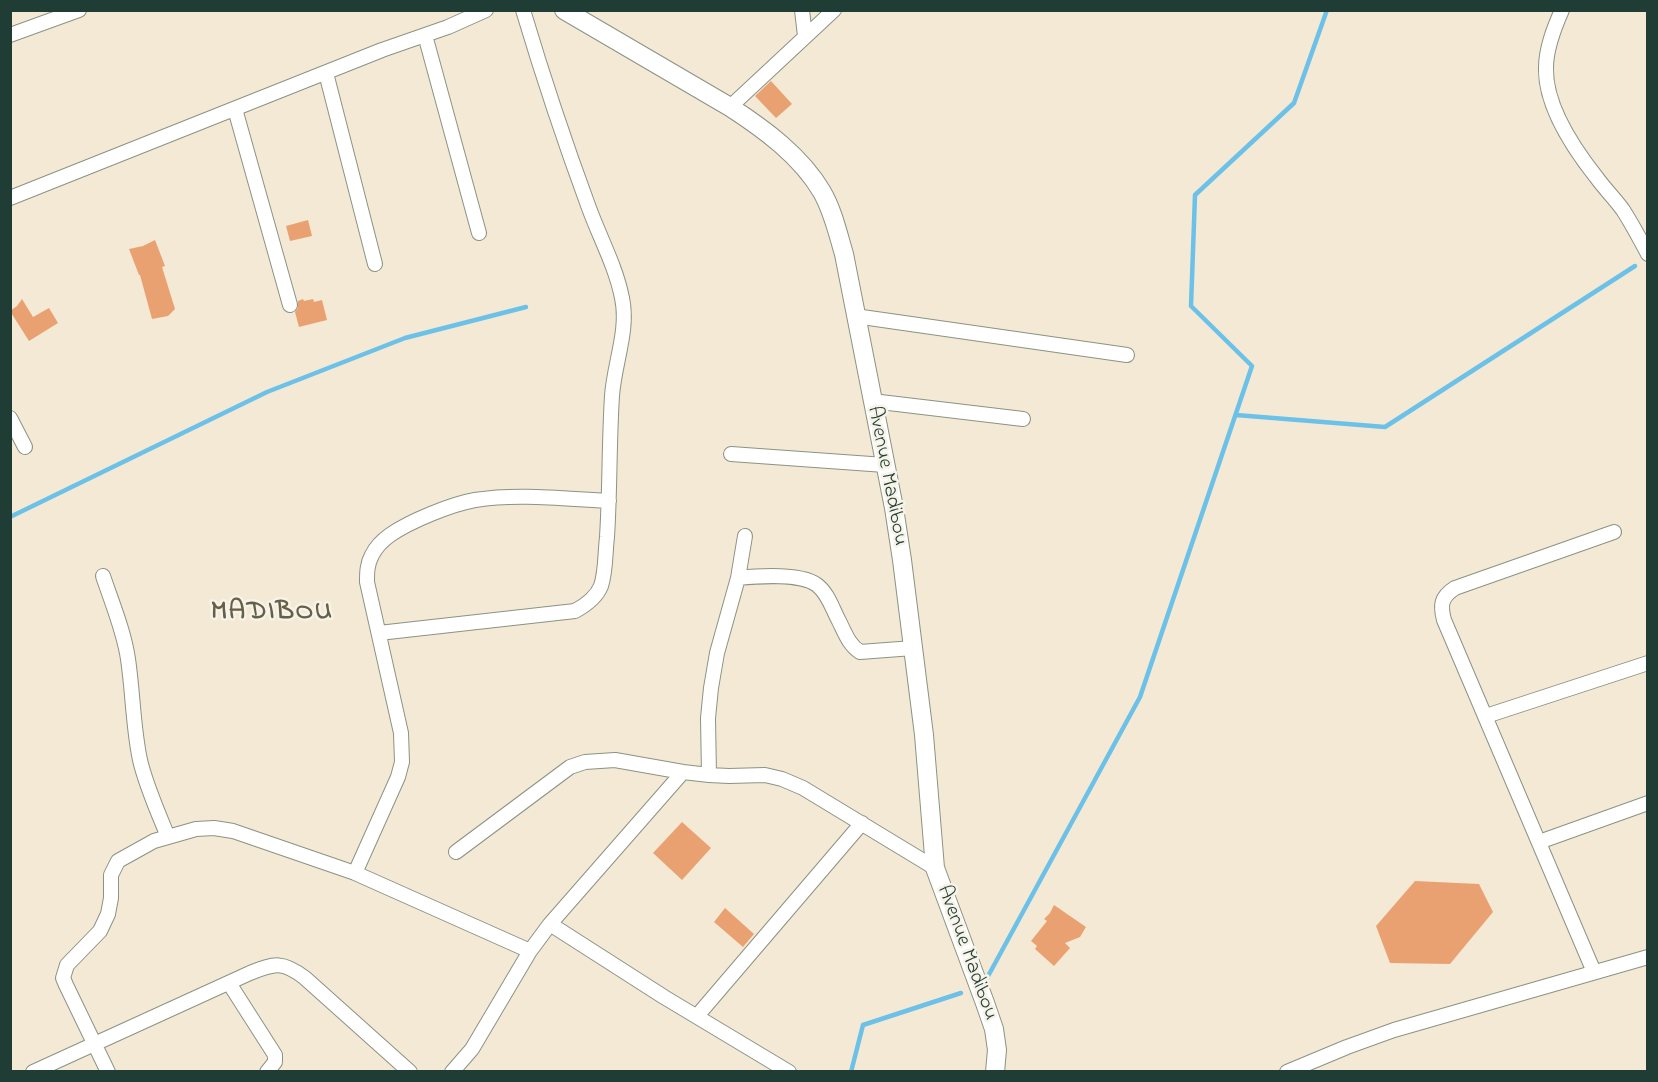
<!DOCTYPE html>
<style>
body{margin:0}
#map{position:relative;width:1658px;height:1082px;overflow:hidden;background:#f4e9d5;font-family:"Indie Flower",sans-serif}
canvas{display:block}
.frame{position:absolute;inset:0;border:12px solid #1f3d34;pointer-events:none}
</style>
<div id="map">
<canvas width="1658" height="1082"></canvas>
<div class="frame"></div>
</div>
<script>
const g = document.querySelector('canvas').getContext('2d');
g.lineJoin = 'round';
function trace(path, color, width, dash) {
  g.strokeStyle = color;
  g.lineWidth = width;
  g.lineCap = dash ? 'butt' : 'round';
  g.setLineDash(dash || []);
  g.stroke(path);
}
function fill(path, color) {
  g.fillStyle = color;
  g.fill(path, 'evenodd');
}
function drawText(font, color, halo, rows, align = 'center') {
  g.font = font + ' "Indie Flower",sans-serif';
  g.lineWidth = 5;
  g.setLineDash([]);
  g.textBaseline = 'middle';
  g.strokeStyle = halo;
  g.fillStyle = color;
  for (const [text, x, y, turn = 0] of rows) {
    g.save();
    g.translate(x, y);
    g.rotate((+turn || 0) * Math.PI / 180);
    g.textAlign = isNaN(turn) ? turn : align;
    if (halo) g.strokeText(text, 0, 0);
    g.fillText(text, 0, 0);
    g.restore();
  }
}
trace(new Path2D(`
 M1236,415L1385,427L1635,266
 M10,517L267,392L405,338L526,307
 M987,978L1140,697L1252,366L1191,306L1195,195L1294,103L1327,10
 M851,1072L863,1025L961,993`), '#6cc1e8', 4.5);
fill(new Path2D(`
 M771,81L792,104L776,118L755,96Z
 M308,220L312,236L290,241L286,226Z
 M155,240L165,266L162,267L175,309L168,316L152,319L140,275H139L129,249L143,246Z
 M22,299L33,317L49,308L58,323L29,341L10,311L17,306Z
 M303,299L304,301L313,299L314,302L322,300L327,320L299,327L295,312L298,308V301Z
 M682,822L711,848L682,880L653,853Z
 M1415,881L1479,884L1493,912L1450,964L1390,963L1376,926Z
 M1054,905L1086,927L1080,937L1065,943L1070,948L1054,966L1035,949L1037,946L1031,941L1047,921L1044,919L1050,913Z
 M725,908L754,934L743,947L714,922Z`), '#eaa171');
const street = new Path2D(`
 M802,10L805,36
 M1562,10C1554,28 1546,48 1546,68C1545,106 1574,149 1597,178C1605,189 1615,199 1623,210C1632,224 1640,239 1648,254
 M10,35L79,10
 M425,35L479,233
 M326,73L375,264
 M730,107L834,10
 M235,109L290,305
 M10,198L382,50L448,27L486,10
 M855,316L1127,355
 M872,401L1023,419
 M10,418L25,447
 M731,454L885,465
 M103,576C112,603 124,631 128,659C133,693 133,727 140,760C146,786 158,812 168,837
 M738,578C758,576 801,573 817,585C828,593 833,610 839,621C845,633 849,645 860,652L913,648
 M379,633L575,611C586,605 596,598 601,586C606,571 605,553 607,537C610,490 609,443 612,396C614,364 629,330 622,298C616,267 600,238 589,208C565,143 543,77 523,10
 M1486,716L1648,663
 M709,775L708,718L711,688L717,653L738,578L745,536
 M1539,842L1648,803
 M456,852L570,767L585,762L615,760L683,772L709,775L729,776L765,775L782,779L803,788L935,868
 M355,873L398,777L402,762L401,733L367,582C367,573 367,564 372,555C376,547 383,540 390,535C410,521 452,504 475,500C518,493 566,499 609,501
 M550,924L664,997L789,1072
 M1594,972L1444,620C1440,605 1441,597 1455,588L1614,532
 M229,983L275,1055V1062L267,1072
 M697,1016L862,823
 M33,1072L250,973C275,963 283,961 305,978L410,1072
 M108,1072L66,985L63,978L67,965L100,931L108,914L111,898V875L118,861L154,841L196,829L214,828L233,831L355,873L530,951
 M452,1072L472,1049L530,951L550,924L683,772
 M1287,1072L1347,1047L1394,1030L1648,957`);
const secondary = new Path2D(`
 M564,10L730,107C764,129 801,156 822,192C833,211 838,234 844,254L894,508L902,560L924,735L935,868L985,1003L994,1029L997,1050L995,1072`);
trace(street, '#8a9384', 16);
trace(secondary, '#8a9384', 20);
trace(street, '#fff', 14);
trace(secondary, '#fff', 18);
drawText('21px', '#1f3d34', '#f7f3e8', [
 ["Avenue Madibou",886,476,79],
 ["Avenue Madibou",966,953,70]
]);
g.letterSpacing = '1.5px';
drawText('bold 27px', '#666049', '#f7f3e8', [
 ["MADIBOU",272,614]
]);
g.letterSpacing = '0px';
</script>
